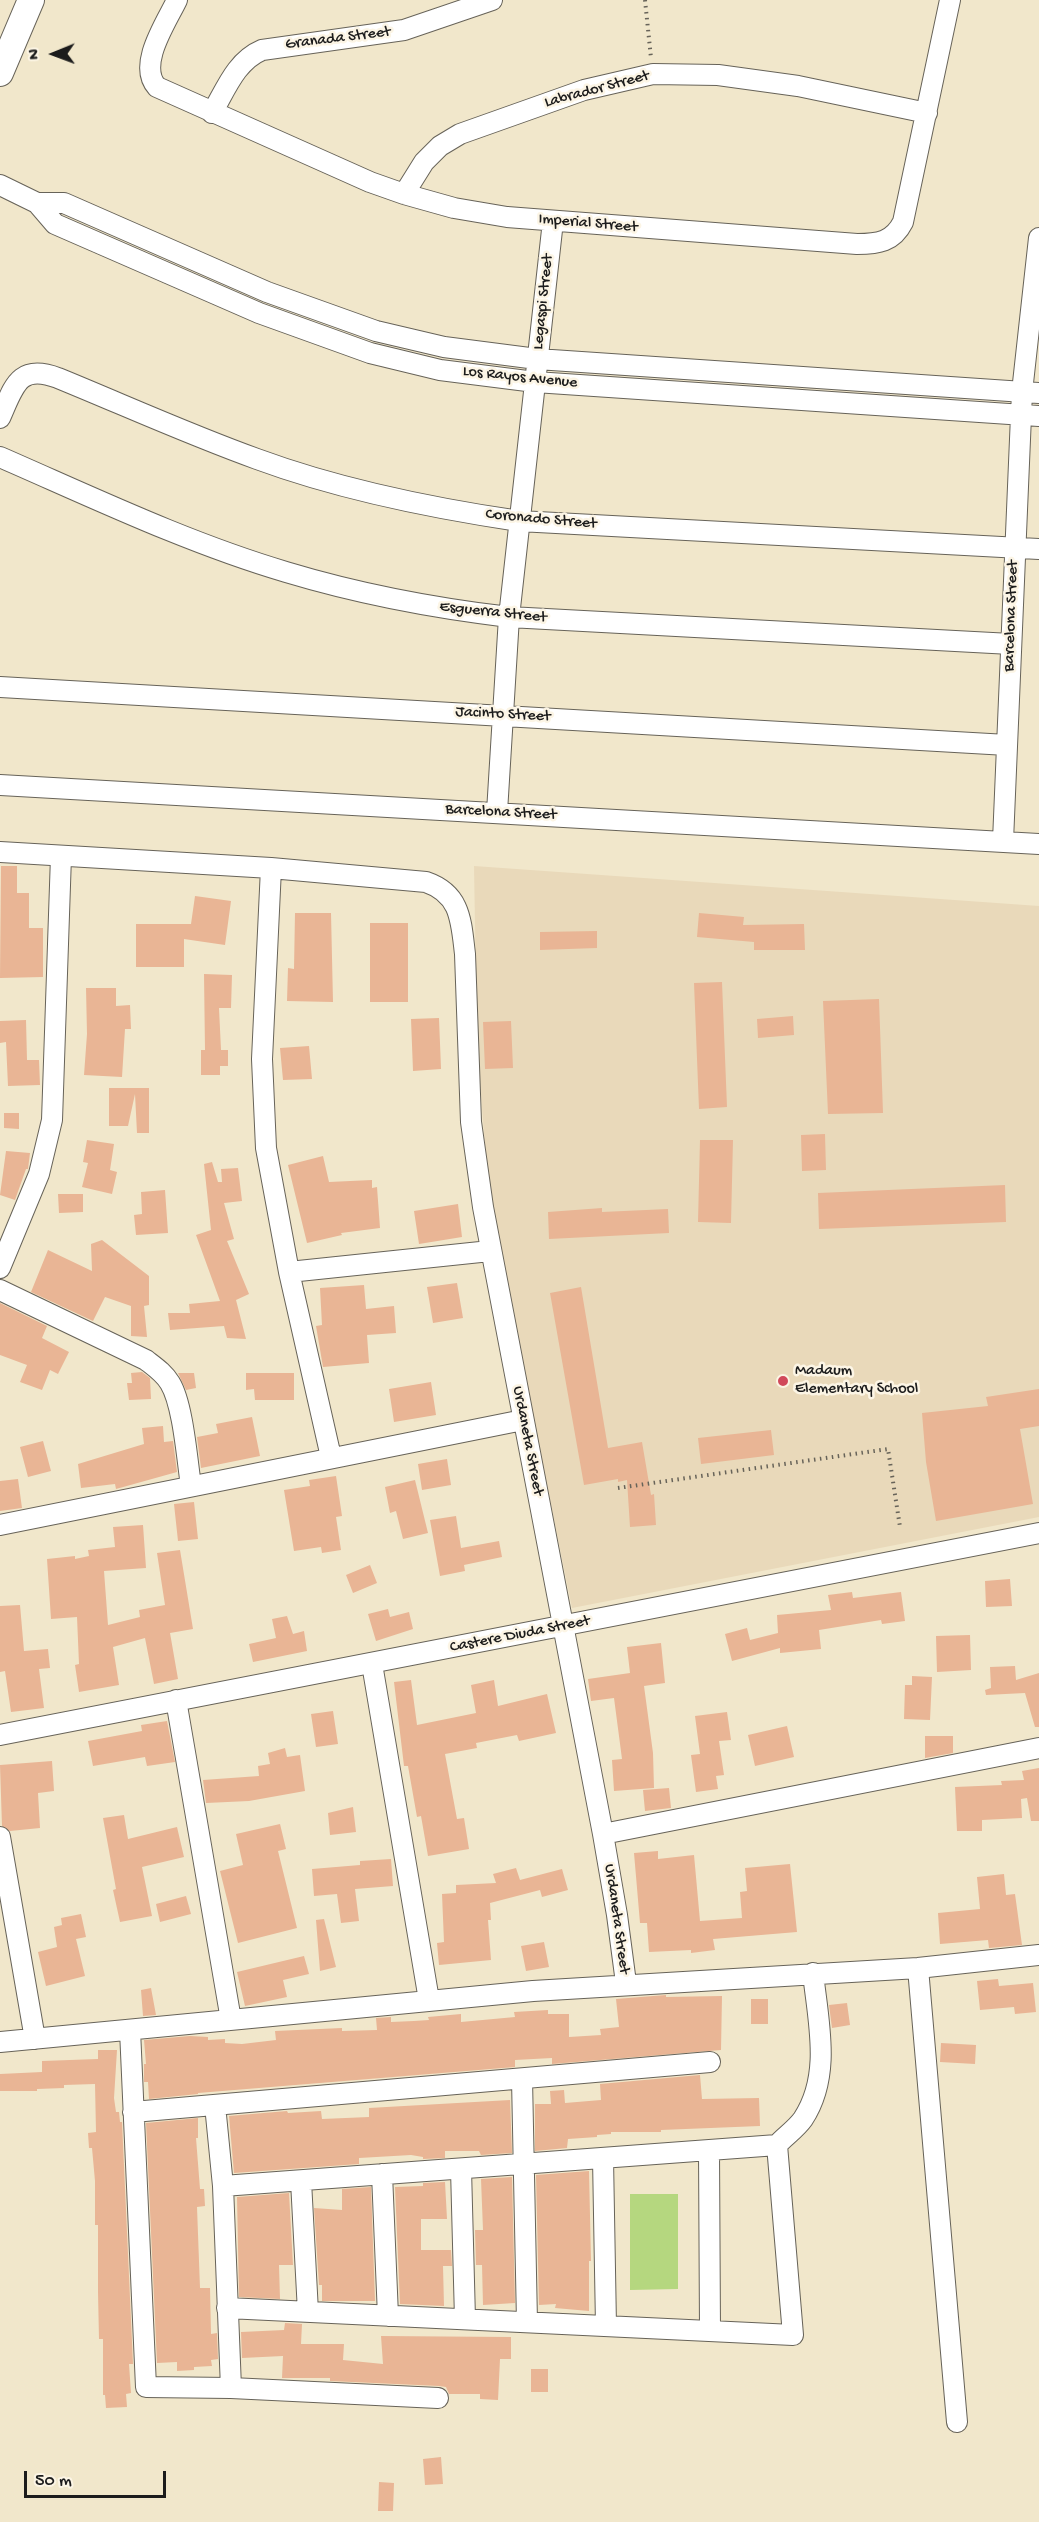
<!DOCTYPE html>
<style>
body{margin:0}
#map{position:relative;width:1039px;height:2522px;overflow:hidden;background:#f1e7cb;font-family:"Gochi Hand",sans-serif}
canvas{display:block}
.north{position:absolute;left:24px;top:24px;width:60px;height:60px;-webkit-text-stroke:4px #fcf5e5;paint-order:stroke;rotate:269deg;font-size:16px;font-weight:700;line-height:24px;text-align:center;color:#1c1c1c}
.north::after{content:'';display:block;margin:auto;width:21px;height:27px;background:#1c1c1c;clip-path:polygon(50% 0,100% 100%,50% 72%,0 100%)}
.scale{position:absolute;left:24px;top:2471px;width:142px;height:27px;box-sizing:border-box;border:3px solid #1c1c1c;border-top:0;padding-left:8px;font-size:18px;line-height:21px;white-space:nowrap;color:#1c1c1c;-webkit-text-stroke:4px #fcf5e5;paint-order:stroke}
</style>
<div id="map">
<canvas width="1039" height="2522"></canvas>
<div class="north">N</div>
<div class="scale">50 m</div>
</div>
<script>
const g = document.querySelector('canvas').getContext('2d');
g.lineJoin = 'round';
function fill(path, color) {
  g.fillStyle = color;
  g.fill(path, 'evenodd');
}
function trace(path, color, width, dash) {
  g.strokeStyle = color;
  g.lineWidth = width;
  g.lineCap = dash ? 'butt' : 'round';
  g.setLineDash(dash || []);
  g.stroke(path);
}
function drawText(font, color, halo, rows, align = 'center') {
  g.font = font + ' "Gochi Hand",sans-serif';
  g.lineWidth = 5;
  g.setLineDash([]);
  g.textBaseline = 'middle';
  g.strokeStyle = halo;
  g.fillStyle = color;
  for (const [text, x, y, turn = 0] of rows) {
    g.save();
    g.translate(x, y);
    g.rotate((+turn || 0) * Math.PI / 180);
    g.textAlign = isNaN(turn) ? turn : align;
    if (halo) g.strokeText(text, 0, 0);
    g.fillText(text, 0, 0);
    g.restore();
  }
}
fill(new Path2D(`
 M474,866L1039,906V1517L572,1608L498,1245L486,1160L477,1041Z`), '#e9d9ba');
fill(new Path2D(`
 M630,2194H678V2289L630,2290Z`), '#b5d77f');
fill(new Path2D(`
 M1,866H17V893H29V928H43V977L0,978Z
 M195,896L231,901L225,945L184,939V967H136V924H191Z
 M295,913H331L333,1002L287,1001L288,968L294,969Z
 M699,913L744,917L743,925L804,924L805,950H754V942L697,937Z
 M370,923H408V1002H370Z
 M597,931V948L540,950V932Z
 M204,974L232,975L231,1008H219L221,1050H228V1066H220V1075H201V1050H205Z
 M722,982L727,1107L699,1109L694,983Z
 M86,988H116V1006L130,1005L131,1029H125L122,1077L84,1075L87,1034Z
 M879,999L883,1113L828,1114L823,1001Z
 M793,1016L794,1035L758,1038L757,1019Z
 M439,1018L441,1069L413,1071L411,1019Z
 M26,1020L27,1060H39L40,1085L8,1086L6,1042L0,1043V1021Z
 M511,1021L513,1068L485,1069L483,1022Z
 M309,1046L312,1079L283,1080L280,1048Z
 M109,1088H149V1133H137L135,1094L128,1126H109Z
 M4,1113H19V1129L4,1128Z
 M825,1134L826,1170L802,1171L801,1135Z
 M87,1140L114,1144L110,1170L117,1172L112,1194L82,1187L88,1163L83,1162Z
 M700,1140H733L731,1223L698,1222Z
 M6,1151L30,1153L28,1169H26L15,1200L0,1195Z
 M323,1156L329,1182L372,1180V1188L377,1187L380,1228L341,1233L342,1235L307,1243L288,1165Z
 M212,1162L218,1182H222L221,1169L238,1168L242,1201L224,1203L234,1239L227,1241L249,1294L236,1300L246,1339L227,1338L224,1326L170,1330L168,1313H190L189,1304L220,1301L196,1235L211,1230L204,1164Z
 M1005,1185L1006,1222L819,1229L818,1193Z
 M165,1190L168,1233L136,1235L134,1215L142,1214L141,1192Z
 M58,1194H83V1212L59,1213Z
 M458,1204L462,1237L419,1244L414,1211Z
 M602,1208V1212L668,1209L669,1233L549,1239L548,1212Z
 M102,1240L149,1276V1305L144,1306L147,1337L131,1336V1306L105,1297L93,1321L31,1292L48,1250L92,1271L91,1244Z
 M457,1283L463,1318L433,1323L427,1287Z
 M364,1285L366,1309L394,1306L396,1333L367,1335L369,1363L323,1367L316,1326L322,1325L320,1288Z
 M581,1287L608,1448L642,1442L651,1495L654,1494L656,1525L630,1527L627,1480L618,1482V1479L584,1485L550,1293Z
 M0,1303L47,1326L42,1338L69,1352L58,1374L50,1370L42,1390L20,1382L27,1365L0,1355Z
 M142,1372L150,1378L151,1399L129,1400L127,1383H132L131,1373Z
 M178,1373H194L196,1388L186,1390Z
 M246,1373H294V1400H255L254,1389L246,1390Z
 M431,1382L436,1415L394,1422L389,1389Z
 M1039,1389V1426L1020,1429L1033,1504L936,1521L926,1462L922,1413L988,1406L986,1397Z
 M252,1417L260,1456L201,1468L197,1437L218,1433L216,1424Z
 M163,1426L164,1442L173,1441L177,1472L116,1489L115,1484L81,1488L78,1464L144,1444L142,1428Z
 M771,1430L774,1455L701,1464L698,1438Z
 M43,1441L51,1471L28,1477L20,1447Z
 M447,1459L451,1485L422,1490L418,1464Z
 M336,1476L342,1516L336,1517L341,1550L322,1553L321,1547L294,1551L284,1490L310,1486L309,1480Z
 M18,1479L22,1508L0,1511V1481Z
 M415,1480L428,1533L403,1539L396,1511L390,1513L385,1487Z
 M194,1502L198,1539L178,1541L174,1504Z
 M456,1516L461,1548L499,1541L502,1557L464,1565L465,1571L440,1576L430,1520Z
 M143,1525L146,1568L104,1571L108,1625L140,1617L139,1610L165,1605L157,1553L180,1550L193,1629L170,1633L178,1679L154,1684L145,1638L113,1647L119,1685L79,1692L75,1665L79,1664L77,1617L51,1619L47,1559L75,1556V1559L89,1556L88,1550L115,1547L113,1527Z
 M370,1565L377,1583L353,1593L346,1575Z
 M1010,1579L1012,1606L986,1607L985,1581Z
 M852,1592L853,1598L901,1592L905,1621L882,1624L881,1620L819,1630L821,1649L780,1653V1648L732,1661L725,1634L747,1628L750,1640L778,1633L777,1615L831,1610L828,1595Z
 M20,1605L24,1651L48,1649L50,1668L39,1669L44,1708L11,1712L5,1671L0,1672V1606Z
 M388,1609L390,1617L409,1612L413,1629L376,1641L368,1614Z
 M287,1616L293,1634L304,1631L307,1651L253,1662L249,1644L276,1638L272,1619Z
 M970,1635L971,1670L937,1672L936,1636Z
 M661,1643L665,1683L644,1686L653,1753L654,1788L614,1791L612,1760L622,1759L614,1698L591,1701L588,1679L630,1673L627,1647Z
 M1015,1666L1016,1680L1039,1673V1727H1035L1025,1693L986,1695L985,1690L991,1688L990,1667Z
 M912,1676L932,1677L930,1720L904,1719L905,1685H912Z
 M411,1680L417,1725L476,1713L471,1685L494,1680L498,1706L547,1694L556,1733L519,1741L517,1735L476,1743L477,1748L445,1754L457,1819L464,1818L469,1849L428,1856L421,1816L417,1817L408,1766H404L394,1682Z
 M333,1711L338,1744L316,1747L311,1714Z
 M727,1712L731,1740L719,1741L724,1775L716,1776L718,1789L696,1792L691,1755L700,1754L695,1716Z
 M167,1721L175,1762L147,1766L145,1757L93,1766L88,1741L142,1731L141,1725Z
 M787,1726L794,1757L755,1766L748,1735Z
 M925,1736H953V1753L925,1758Z
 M285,1748L287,1757L300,1755L305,1791L249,1801L206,1803L203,1780L259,1776L258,1766L270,1764L268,1753Z
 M52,1761L54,1791L38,1793L40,1828L10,1831L2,1826L0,1765Z
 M1039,1768V1821H1031L1027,1798L1021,1799L1022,1818L982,1820V1831H957L955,1787L1002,1785L1001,1781L1024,1780L1022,1771Z
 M669,1788L671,1808L645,1811L643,1790Z
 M353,1807L356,1832L330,1835L328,1813Z
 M124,1815L128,1839L177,1827L184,1857L142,1867L152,1916L120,1922L113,1890L116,1889L103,1818Z
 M280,1824L286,1849L278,1851L297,1928L238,1943L220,1871L243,1865L236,1834Z
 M658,1851V1859L694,1855L700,1921L742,1918L740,1892L747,1891L745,1868L790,1864L797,1932L713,1939L715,1950L691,1953V1950L649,1952L647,1923H640L634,1853Z
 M391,1859L393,1886L355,1889L359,1921L341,1923L337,1894L314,1896L312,1869L360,1865V1861Z
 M516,1868L520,1880L562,1869L568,1890L542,1897L540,1890L490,1903L491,1920H488L491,1960L439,1965L437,1943L444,1942L442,1894L456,1893V1885L496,1883L493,1874Z
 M1004,1874L1006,1895L1015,1894L1022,1945L989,1948L988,1940L940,1944L938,1913L980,1909L977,1877Z
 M186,1896L191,1914L160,1922L156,1904Z
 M81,1914L86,1937L76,1939L85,1976L46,1986L38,1952L57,1947L54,1927L62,1925L61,1918Z
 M324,1919L336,1967L320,1971L316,1920Z
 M544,1942L549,1967L526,1971L521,1946Z
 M304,1956L309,1974L283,1980L287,1997L245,2006L237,1972Z
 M998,1979L999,1986L1033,1983L1036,2012L1015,2014L1014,2007L980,2010L977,1981Z
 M151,1988L156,2015L143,2016L141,1990Z
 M666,1995V1997L722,1996L721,2050L552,2064V2058L515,2060V2067L198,2093V2094L149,2099L148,2082H144V2064H146L144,2040L190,2036L208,2037V2040L225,2039V2043L242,2044L276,2040L275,2031L342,2028V2031L377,2030L376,2018L391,2017V2022L414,2021L429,2020L428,2017L461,2014V2022L515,2017L514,2012L548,2010V2014H569V2037L601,2035L600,2029L619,2027L616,1999Z
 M751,1999H768V2024H751Z
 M847,2003L850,2025L832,2028L829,2005Z
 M941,2043L976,2045L975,2064L940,2062Z
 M98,2050H117L114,2098L116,2112H119L120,2122H122L133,2364H129L131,2393L126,2394L127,2407L106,2408L105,2395H103V2339H99L98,2292V2225H95V2181L92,2148H89L88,2133L96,2132L95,2084L64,2085V2088L37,2089V2091H0V2074L42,2072V2061L98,2059Z
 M700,2075L702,2099L759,2098L760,2126L661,2130V2132H611V2134L597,2135V2137L568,2139L567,2148L535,2151V2104H551L550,2091L564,2090L565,2103L601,2100L600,2084Z
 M510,2100L512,2153L481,2155L479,2151H445V2158L423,2159V2157L411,2155L359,2158V2164L234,2173L229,2116L287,2111L288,2113L321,2111L322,2119L369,2117V2108Z
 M198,2118V2138H196L200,2189H204L205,2206L197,2207L200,2288H210L211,2334L217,2333L218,2359L211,2360L212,2366L194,2367V2370L177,2371V2362L157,2363L146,2123Z
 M589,2171L591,2261H589V2311L555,2308L556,2304L539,2305L536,2175Z
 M512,2177L515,2303L483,2305L482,2265H476L475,2230H483L481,2179Z
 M445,2182L447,2219H421V2250H451L452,2266H443L444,2306L400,2304L395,2187L423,2186V2183Z
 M371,2187L375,2301H322V2285H319L314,2208L342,2210V2189Z
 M289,2193L293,2265H279L280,2299L239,2297L237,2197Z
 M285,2323L302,2324L301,2344H344L343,2360L383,2364L381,2336L511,2337V2359H500L498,2400L480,2399V2394H449L446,2387L439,2386L330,2381V2378H282L283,2356L242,2358L241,2332L284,2330Z
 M531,2369H548V2392H531Z
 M441,2457L443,2484L425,2485L423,2459Z
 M379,2482L394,2483L393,2511H378Z`), '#e9b595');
const minor = new Path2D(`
 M177,0C166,23 137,65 157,87L370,182L404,194L454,208L507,217L857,244C878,244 893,242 903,222L950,0
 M212,113C226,89 236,61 262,50L404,30L492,0
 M0,185L37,203L55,224L259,313L370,353L440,370L535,382L1039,416
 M404,194L424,162L440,146L460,134L584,90L653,74L718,75L798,86L927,113
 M37,203H64L267,292L376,331L444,347L537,359L1039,393
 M0,418C14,387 18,363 58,378C124,405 190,435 257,459C341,490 431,508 519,521L1039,549
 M0,457C94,498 188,543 286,572C359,594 433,608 509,617L1011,644
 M0,687L1007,745
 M0,785L1039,844
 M497,812L509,617L553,221
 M1003,841L1022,392L1039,238
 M0,852L271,868L426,882C461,894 461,921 465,954L471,1122L483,1207L603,1834L617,1915L626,1983
 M271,868L262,1059L266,1148L289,1272L331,1457
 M0,1268L39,1174L52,1120L61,856
 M289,1272L490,1251
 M0,1290L146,1360C155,1367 164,1373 170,1383C183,1404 187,1459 191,1486
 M0,1525L523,1420
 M372,1664L429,2000
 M176,1700L231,2020
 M0,1735L1039,1533
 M603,1834L1039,1748
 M0,1837L35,2039
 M918,1968L957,2422
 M130,2030L146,2387L231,2388L438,2398
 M0,2042L533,1991L918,1968L1039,1955
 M522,2079L527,2322
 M215,2105L223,2186L231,2388
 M133,2112L710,2062
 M709,2150L710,2331
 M603,2158L606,2326
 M461,2169L465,2319
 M382,2174L388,2316
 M301,2181L308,2312
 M223,2186L777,2145
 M227,2308L793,2335L777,2145C785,2136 796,2129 803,2119C832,2075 818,2021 813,1973`);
const major = new Path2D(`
 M0,73L31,0`);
trace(minor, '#676359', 22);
trace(major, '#676359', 28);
trace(new Path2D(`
 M645,0L651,58
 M618,1488L888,1449L900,1527`), '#676359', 4, [1.5, 4.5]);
trace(minor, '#fff', 20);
trace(major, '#fff', 26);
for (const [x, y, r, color] of [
 [783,1381,6,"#d1495b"]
]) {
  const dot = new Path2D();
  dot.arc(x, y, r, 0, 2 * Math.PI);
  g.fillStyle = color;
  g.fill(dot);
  trace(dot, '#fcf5e5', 2);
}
drawText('16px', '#1c1c1c', '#fcf5e5', [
 ["Granada Street",338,39,-7],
 ["Labrador Street",597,90,-15],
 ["Imperial Street",588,224,5],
 ["Legaspi Street",544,302,-84],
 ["Los Rayos Avenue",520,378,6],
 ["Coronado Street",541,520,5],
 ["Esguerra Street",493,613,6],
 ["Barcelona Street",1012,616,-88],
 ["Jacinto Street",503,715,3],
 ["Barcelona Street",501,813,3],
 ["Urdaneta Street",527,1441,79],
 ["Castere Diuda Street",520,1635,-11],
 ["Urdaneta Street",616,1919,82]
]);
drawText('16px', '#1c1c1c', '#fcf5e5', [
 ["Madaum",795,1372],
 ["Elementary School",795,1390]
], 'left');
</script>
